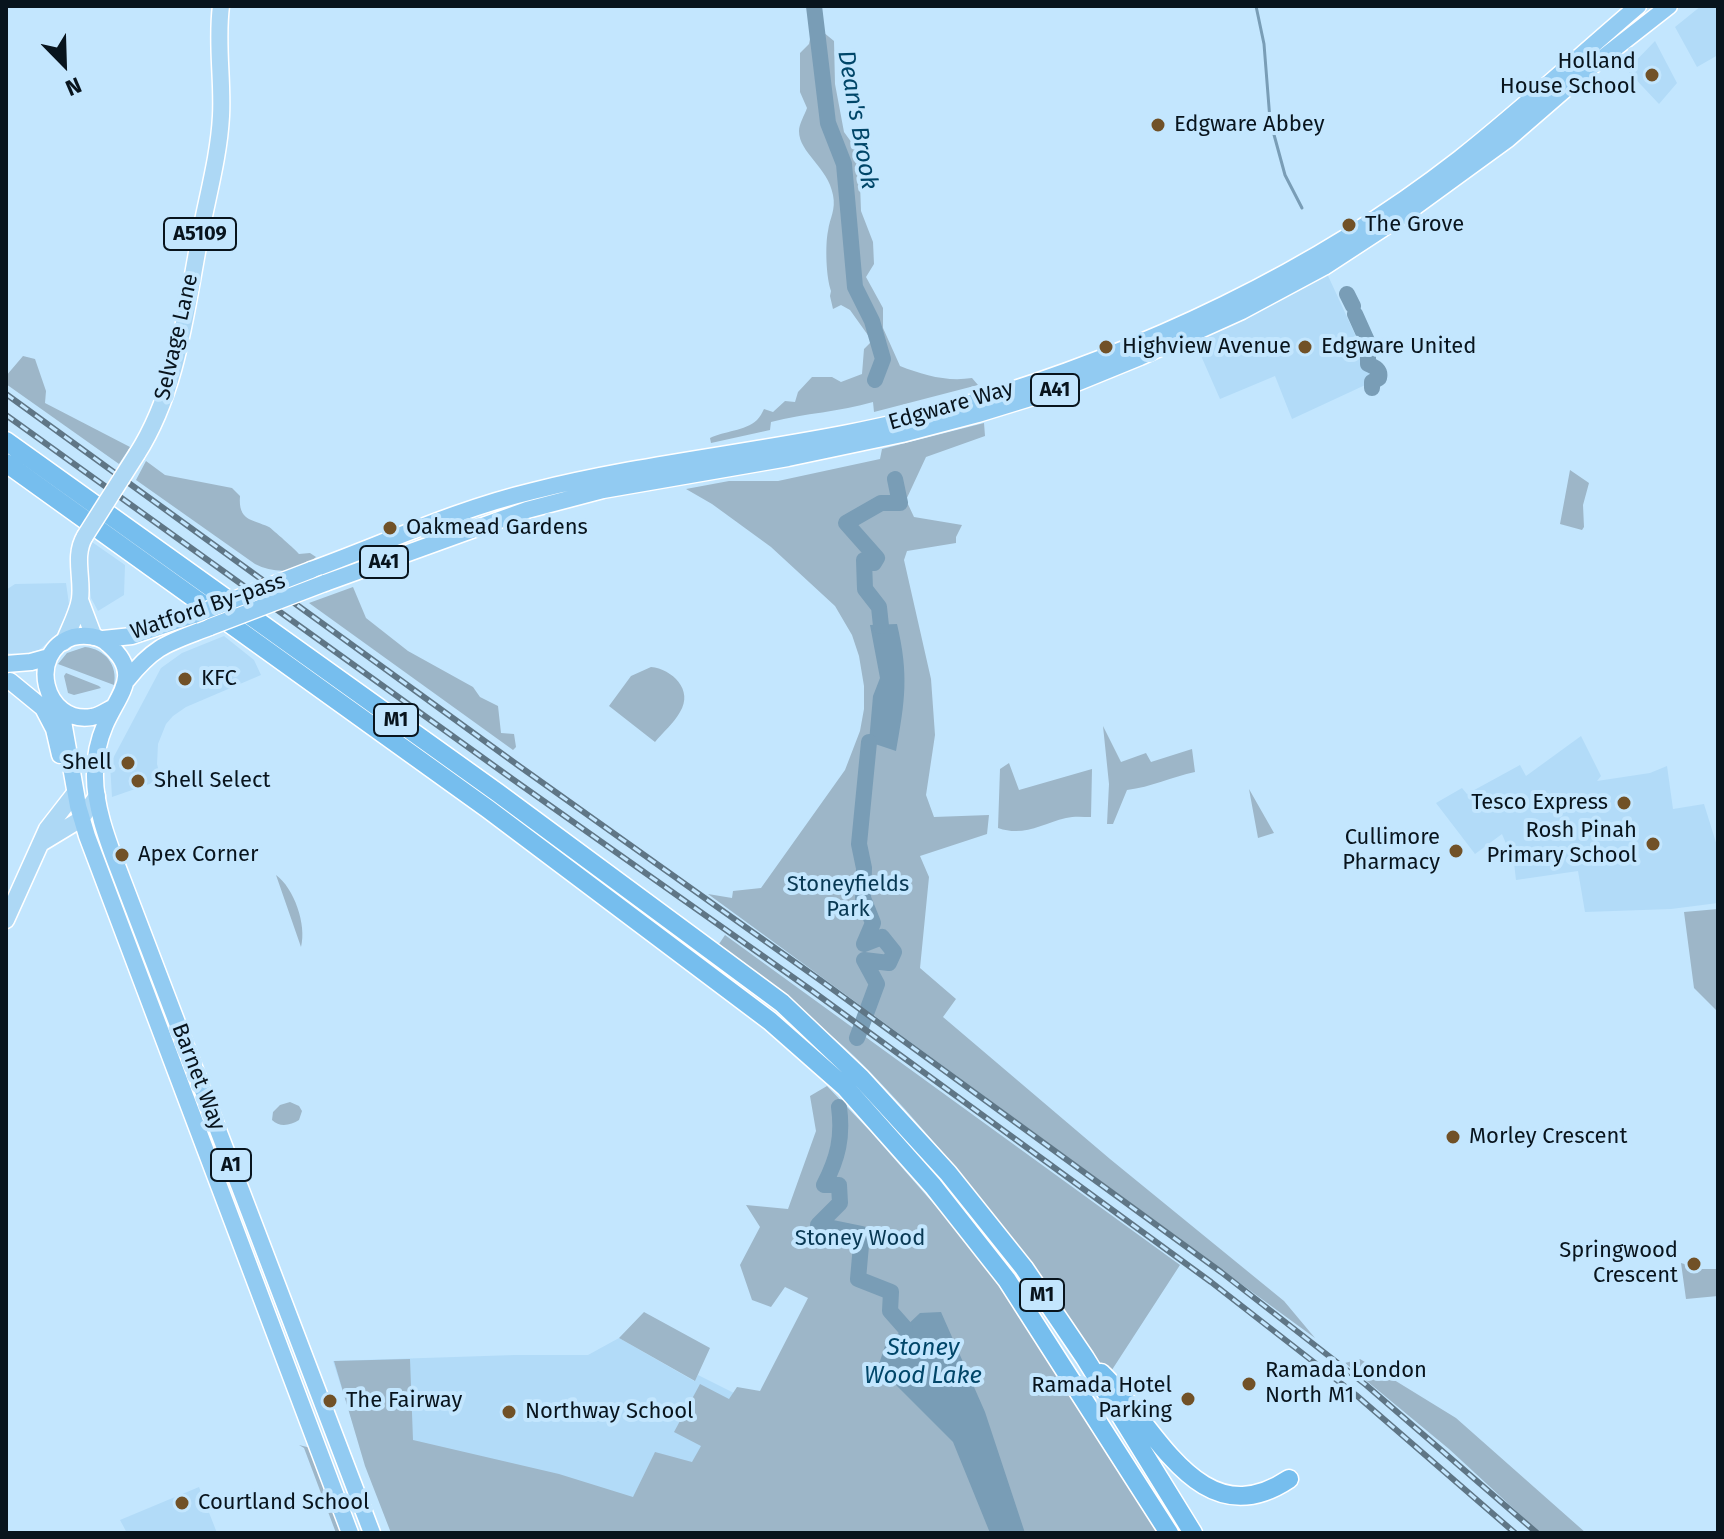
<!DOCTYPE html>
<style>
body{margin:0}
#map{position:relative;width:1724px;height:1539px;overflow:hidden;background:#c3e6fe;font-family:"Fira Sans",sans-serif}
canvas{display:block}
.frame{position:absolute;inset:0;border:8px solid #08141d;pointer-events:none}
.north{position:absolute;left:24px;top:24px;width:80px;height:80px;-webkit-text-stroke:6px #c3e6fe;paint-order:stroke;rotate:157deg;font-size:22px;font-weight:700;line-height:32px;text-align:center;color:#08141d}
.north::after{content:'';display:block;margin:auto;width:28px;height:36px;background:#08141d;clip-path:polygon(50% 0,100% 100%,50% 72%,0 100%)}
</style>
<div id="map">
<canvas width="1724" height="1539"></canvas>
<div class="frame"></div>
<div class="north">N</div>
</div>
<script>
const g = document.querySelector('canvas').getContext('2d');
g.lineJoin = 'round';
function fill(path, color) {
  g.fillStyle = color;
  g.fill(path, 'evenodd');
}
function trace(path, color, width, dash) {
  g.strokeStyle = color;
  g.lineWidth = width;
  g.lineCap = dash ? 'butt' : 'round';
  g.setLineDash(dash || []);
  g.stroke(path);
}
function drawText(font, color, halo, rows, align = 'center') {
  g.font = font + ' "Fira Sans",sans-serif';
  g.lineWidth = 8;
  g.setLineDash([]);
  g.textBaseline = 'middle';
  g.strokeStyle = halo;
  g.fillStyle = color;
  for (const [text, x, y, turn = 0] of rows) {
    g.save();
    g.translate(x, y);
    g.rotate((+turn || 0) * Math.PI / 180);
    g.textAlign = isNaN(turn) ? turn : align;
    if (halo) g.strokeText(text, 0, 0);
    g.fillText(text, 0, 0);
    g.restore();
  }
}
fill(new Path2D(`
 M1701,6H1718V55L1697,67L1675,27Z
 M1655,41L1677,83L1659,104L1627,70Z
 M1324,267L1376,380L1292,419L1275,376L1220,399L1191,333Z
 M92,542L125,565L124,595L98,611L91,598L88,573V549Z
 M66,583L69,604L59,633L39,650L24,654L6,653V590L15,584Z
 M224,636L254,660L261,675L186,707L173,716L166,724L158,744L157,764L161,780L112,797L110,764L161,668L182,653Z
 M1581,736L1601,776L1597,781L1650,773L1667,766L1673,809L1704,804L1718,849V903L1671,909L1585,912L1578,871L1516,880L1514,863L1502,834L1475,854L1436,803L1462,788L1467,794L1520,765L1526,776Z
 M619,1338L694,1381L698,1375L740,1396L702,1468L640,1502L366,1465L333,1361L515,1355H588Z
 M199,1487L217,1533H127L120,1520Z`), '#b2dbf8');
fill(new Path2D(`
 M823,32L834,41L835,84L844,132L857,150L863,165L860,184L861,211L873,242L874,264L866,277L883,308V328L900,366C923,375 947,382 972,378L978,385L874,412L873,402C840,412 805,413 771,422L770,430L711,443L710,438C724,431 745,431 757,420C760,417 762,413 764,409L773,412L785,401L795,402L798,392L812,377H832L841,382L862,374L864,349L870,343V338L850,310L841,305L833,309L830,296L831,291C826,278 825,245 828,231C830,217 836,210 833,195C828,167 799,153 799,131C799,124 805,114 807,108L800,92V53L809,44L811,34Z
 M23,356L35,359L46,391L45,403L130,447L119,464L6,384V376Z
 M984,423L985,436L926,457L906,500L914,517L962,525L956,537V543L907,551L904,560L931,679L935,735L926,795L934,817L989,815L987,834L920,856L929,877L920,968L956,999L943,1017L1110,1159L1284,1301L1315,1338L708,894L732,898L733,891L761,888L845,770L860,731L864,709V686L859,656L852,635L835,606L771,547L712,504L686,489L729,481H778L880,459L882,449Z
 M146,461L165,475L232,488L240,496C238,521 252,519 269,527C272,529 297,551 299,554L310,553L316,557C299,574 275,574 255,564L136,480Z
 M1570,470L1589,483L1583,505L1584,527L1582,530L1560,524Z
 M353,587L366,618L408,651L473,687L480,697L498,706L501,733L514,734L516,747L513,750L309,603Z
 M85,647C105,649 118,665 114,685L58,664L67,653Z
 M651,667C672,669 694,690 680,712C674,723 663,732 655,742L609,706L631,676Z
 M66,673L99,686L101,688L74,695L68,693L64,676Z
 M1103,726L1121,762L1146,753L1151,762L1192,749L1195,772C1172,777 1151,787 1127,790L1113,824H1107L1109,784Z
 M1009,763L1019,790L1092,769L1091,817C1083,817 1074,816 1066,818C1041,824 1024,837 998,828L1000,769Z
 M1249,789L1274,833L1258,838Z
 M276,875C294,888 307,925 301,947Z
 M1718,909V1012L1694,988L1684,912Z
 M725,935L1180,1265L1108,1376C1036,1270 961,1166 872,1074C826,1026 770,986 717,947Z
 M827,1086L870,1131L1003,1283L1168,1533H391L365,1466L334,1361L410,1359L413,1440L559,1474L633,1497L655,1452L692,1462L701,1446L674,1432L700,1384L729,1399L737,1387L760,1391L808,1298L785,1287L771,1307L752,1300L740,1265L760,1227L746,1205L788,1209L816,1131L810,1096Z
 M290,1102L299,1106L302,1111L299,1120C291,1125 280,1128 272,1120L273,1112L280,1105Z
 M1681,1263L1701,1269H1718V1296L1686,1299Z
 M644,1312L710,1348L695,1381L619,1338Z
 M1360,1359L1456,1418L1586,1533H1540L1449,1449L1345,1363Z
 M299,1445L311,1448L344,1533H336L304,1448Z`), '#9db6c8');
fill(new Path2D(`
 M897,624C909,675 905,701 896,751L869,742L873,696L880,678L870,625Z
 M941,1312L985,1412L1025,1533H990L953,1442L878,1367L885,1346L920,1313Z`), '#799db6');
trace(new Path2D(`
 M1256,6L1264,44L1270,120L1285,175L1302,208`), '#799db6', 3);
trace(new Path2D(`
 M814,6L828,123L844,164L855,287L872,321L883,359L875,380
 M1347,294L1353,306
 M1355,314L1368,343V364C1375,367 1381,370 1379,378L1372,382V388
 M881,626L879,607L865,589L864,560L874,563L877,558L846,523L881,503H900L895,479
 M857,1038L877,984L864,960L889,963L894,952L882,937L864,944L873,923L863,898L864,868L859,844L869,742
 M839,1107C843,1137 838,1158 824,1185H839L840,1203L818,1225L862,1234L858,1279L891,1292L890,1311L905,1328`), '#799db6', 16);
const primary = new Path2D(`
 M137,454C179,388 186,307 201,231C208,194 219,155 221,116C223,79 216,43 221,6
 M80,600L94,637
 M64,642C69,629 78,613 80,599C83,578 73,556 85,536
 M43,842L81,819L97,796
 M6,920L47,829L75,793`);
const trunk = new Path2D(`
 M311,570C385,543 457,509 533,491C676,455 826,447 967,404C1142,352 1314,272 1459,159C1520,111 1578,57 1638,6
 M325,583L527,510L603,490L788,458L902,434L978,414L1069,386L1140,357L1242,311L1324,267L1405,214L1508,139L1591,67L1669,6
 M103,639L132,636L194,615
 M6,664L31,662L49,657
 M127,680C156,644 169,643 210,627
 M10,681L43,708L54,729L60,755
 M114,707C107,710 100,716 92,717C44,725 26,652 73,637C85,634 100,636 108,644C143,674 119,693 105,725C99,739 95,757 95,773C94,804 107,839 118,868L372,1533
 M61,710L78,806L87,836L350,1533`);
const motorway = new Path2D(`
 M6,441L498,793L782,1003L861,1078L948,1173L1024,1268L1085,1358L1193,1533
 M6,463L488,809L770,1021L845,1087L933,1186L1007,1280L1169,1533
 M1101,1373C1155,1424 1199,1539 1289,1479`);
trace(primary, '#fff', 19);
trace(trunk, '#fff', 19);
trace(motorway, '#fff', 21);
trace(primary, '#add8f5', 16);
trace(trunk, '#92cbf2', 16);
trace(motorway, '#76beee', 18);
const rail = new Path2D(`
 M6,394L519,766L820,980L1221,1272L1366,1385L1537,1533
 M6,415L511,778L811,990L1211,1282L1356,1395L1515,1533`);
trace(rail, '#5f7686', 6);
trace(rail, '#c3e6fe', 3, [9]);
const primaryBridge = new Path2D(`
 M85,536L137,454`);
const trunkBridge = new Path2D(`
 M194,615L311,570
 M210,627L325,583`);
trace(primaryBridge, '#fff', 19, []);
trace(trunkBridge, '#fff', 19, []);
trace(primaryBridge, '#add8f5', 16);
trace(trunkBridge, '#92cbf2', 16);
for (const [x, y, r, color] of [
 [1652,75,8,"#715127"],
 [1158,125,8,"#715127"],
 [1349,225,8,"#715127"],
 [1106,347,8,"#715127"],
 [1305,347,8,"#715127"],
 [390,528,8,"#715127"],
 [185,679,8,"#715127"],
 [128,763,8,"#715127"],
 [138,781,8,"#715127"],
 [1624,803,8,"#715127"],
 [1653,844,8,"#715127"],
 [1456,851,8,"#715127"],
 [122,855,8,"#715127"],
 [1453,1137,8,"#715127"],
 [1694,1264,8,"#715127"],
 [1249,1384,8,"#715127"],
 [1188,1399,8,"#715127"],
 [330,1401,8,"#715127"],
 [509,1412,8,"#715127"],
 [182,1503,8,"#715127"]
]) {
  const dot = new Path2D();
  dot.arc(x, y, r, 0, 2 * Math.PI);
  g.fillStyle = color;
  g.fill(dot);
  trace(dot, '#c3e6fe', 3);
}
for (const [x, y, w] of [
 [200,234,72],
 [1055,390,48],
 [384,562,48],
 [396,720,44],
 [231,1165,40],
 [1042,1295,44]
]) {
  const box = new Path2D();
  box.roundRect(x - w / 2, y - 16, w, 32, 6);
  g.fillStyle = '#c3e6fe';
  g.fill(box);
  trace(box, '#08141d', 2);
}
drawText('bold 20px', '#08141d', null, [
 ["A5109",200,234],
 ["A41",1055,390],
 ["A41",384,562],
 ["M1",396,720],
 ["A1",231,1165],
 ["M1",1042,1295]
]);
drawText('22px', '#08141d', '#c3e6fe', [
 ["Holland",1636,62,"right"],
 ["House School",1636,87,"right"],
 ["Edgware Abbey",1174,125],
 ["The Grove",1365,225],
 ["Highview Avenue",1122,347],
 ["Edgware United",1321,347],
 ["Oakmead Gardens",406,528],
 ["KFC",201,679],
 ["Shell",112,763,"right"],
 ["Shell Select",154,781],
 ["Tesco Express",1608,803,"right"],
 ["Rosh Pinah",1637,831,"right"],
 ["Primary School",1637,856,"right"],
 ["Cullimore",1440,838,"right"],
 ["Pharmacy",1440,863,"right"],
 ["Apex Corner",138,855],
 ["Morley Crescent",1469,1137],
 ["Springwood",1678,1251,"right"],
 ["Crescent",1678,1276,"right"],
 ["Ramada London",1265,1371],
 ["North M1",1265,1396],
 ["Ramada Hotel",1172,1386,"right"],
 ["Parking",1172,1411,"right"],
 ["The Fairway",346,1401],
 ["Northway School",525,1412],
 ["Courtland School",198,1503]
], 'left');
drawText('22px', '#08141d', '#c3e6fe', [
 ["Selvage Lane",177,337,-77],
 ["Edgware Way",951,406,-16],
 ["Watford By-pass",208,607,-19],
 ["Barnet Way",198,1077,69]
]);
drawText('22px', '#083853', '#c3e6fe', [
 ["Stoneyfields",848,885],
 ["Park",848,910],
 ["Stoney Wood",860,1239]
]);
drawText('italic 24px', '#004669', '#c3e6fe', [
 ["Dean's Brook",857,120,80],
 ["Stoney",923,1348],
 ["Wood Lake",923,1376]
]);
</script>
